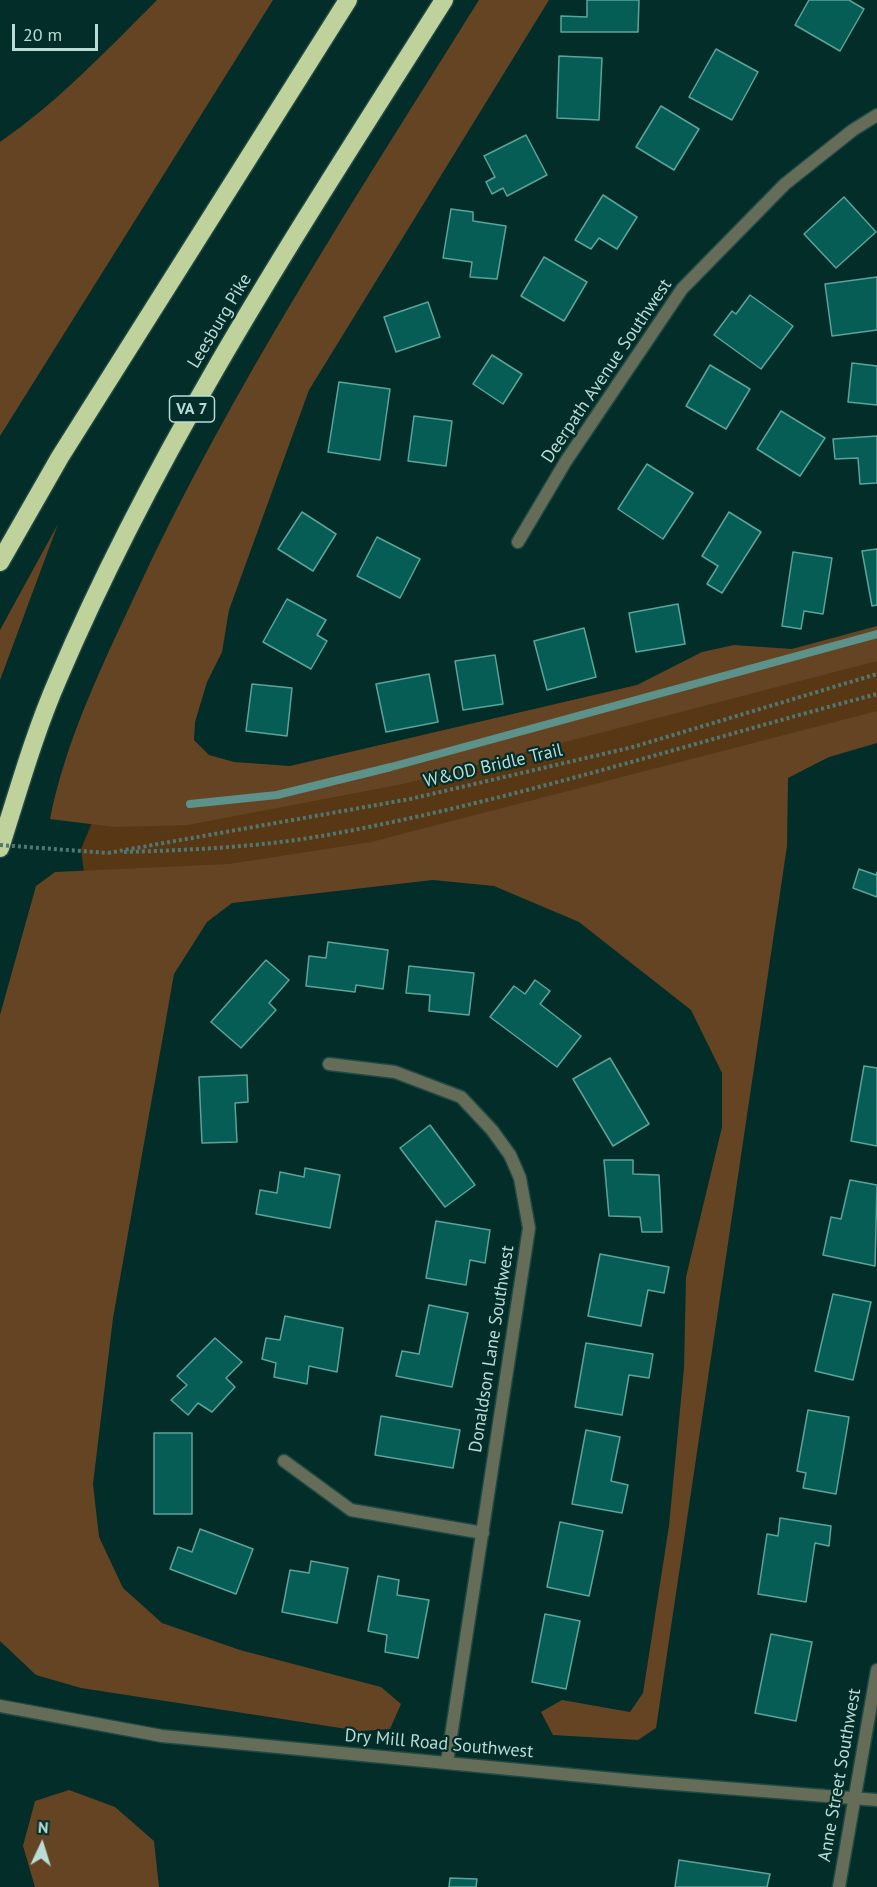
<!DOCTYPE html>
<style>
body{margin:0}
#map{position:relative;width:877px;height:1887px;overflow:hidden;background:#032d28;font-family:"PT Sans",sans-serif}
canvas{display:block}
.north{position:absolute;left:12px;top:1815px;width:60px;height:60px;-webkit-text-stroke:4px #032d28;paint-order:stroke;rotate:4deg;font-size:16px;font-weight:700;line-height:24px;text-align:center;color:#b9dcd6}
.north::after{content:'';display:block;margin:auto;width:21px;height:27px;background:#b9dcd6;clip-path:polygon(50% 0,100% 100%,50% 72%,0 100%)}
.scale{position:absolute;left:12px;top:24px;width:86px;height:27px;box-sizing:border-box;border:3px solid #b9dcd6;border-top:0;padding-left:8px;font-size:18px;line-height:21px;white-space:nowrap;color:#b9dcd6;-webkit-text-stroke:4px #032d28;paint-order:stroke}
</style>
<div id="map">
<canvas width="877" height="1887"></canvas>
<div class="north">N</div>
<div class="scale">20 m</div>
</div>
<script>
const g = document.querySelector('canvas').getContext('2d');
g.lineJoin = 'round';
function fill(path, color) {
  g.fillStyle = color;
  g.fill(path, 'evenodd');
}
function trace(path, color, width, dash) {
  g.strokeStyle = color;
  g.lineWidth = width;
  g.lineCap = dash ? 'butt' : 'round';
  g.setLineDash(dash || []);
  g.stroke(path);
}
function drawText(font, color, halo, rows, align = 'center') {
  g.font = font + ' "PT Sans",sans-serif';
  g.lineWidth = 4.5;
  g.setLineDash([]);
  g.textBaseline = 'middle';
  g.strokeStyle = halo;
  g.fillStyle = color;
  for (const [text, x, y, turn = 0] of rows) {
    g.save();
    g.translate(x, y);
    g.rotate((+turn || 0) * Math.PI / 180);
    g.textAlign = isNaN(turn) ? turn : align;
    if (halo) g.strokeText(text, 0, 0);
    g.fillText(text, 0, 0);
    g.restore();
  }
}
fill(new Path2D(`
 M877,629V736L88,904L81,849L101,801L198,788Z`), '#583714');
fill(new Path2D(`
 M157,0H273L0,436V142C58,102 107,50 157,0Z
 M479,0H549L309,390L229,610L222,652L207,682L195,722L194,740L209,755L234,762L290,766L637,685L702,652L734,645L792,649L877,626V661L403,784L188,825L114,827L50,819C66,739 102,666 136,593C232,386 358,194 479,0Z
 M58,524L0,680V630Z
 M877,711V743L829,757L788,778L787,846L656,1728L638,1740L553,1735L541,1712L562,1700L630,1712L643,1693L669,1526L684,1368L686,1277L722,1127V1073L691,1010L579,922L494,886L433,880L232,903L207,922L174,974L113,1318L93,1484L99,1537L123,1588L162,1623L240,1650L381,1687L401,1704L390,1729L360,1731L81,1688L36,1675L0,1641V1015L36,886L55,872L229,864L371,842Z
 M69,1790L115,1807L154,1841L159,1887H35L23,1846L35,1801Z`), '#654424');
trace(new Path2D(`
 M190,804L277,795L391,767L877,634`), '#5c928a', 8);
const building = new Path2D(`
 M587,0H639L638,32H561V16L587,17Z
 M809,0H849L864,9L840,51L795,25Z
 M716,49L758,72L732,120L689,97Z
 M559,56L602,58L599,120L557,118Z
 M661,106L699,129L674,170L636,147Z
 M526,135L547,175L507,196L503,188L492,194L486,182L495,177L484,156Z
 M603,195L637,217L617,249L599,238L591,249L575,240Z
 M844,197L876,232L836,268L804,234Z
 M451,209L473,212V221L506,226L497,279L470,277L472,262L443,258Z
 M544,257L587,282L564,321L521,296Z
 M877,277V330L832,336L825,284Z
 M750,295L793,326L761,369L714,335L732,311L736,314Z
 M428,302L440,337L396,352L384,317Z
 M492,355L522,374L503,404L473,384Z
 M852,363L877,366V405L848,402Z
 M710,365L750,389L726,429L686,406Z
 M339,382L390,389L380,460L328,452Z
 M781,411L825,438L800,476L757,449Z
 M414,416L452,421L446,466L408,461Z
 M877,436V483L860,484L858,458L835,459L833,439Z
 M647,464L693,493L663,539L618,509Z
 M302,512L336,534L313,571L278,549Z
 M729,512L761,532L722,593L707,584L718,566L702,556Z
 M377,537L420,559L400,598L357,576Z
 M877,549V605L872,606L862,551Z
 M793,552L832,558L823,614L804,611L801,629L782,626Z
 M287,599L326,620L317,635L327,641L311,669L263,642Z
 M678,604L685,644L636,652L629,613Z
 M584,628L596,677L547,690L534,641Z
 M495,655L503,704L463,710L455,661Z
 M429,674L438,722L386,732L376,684Z
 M252,684L292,688L287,736L246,731Z
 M859,869L876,875L877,872V897L853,888Z
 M328,942L388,950L383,989L356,985L355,992L306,986L309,956L326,958Z
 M266,960L289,980L269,1003L276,1010L241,1048L211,1022Z
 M409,966L474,973L469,1015L429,1011L430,995L406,993Z
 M535,980L550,991L540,1004L581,1036L557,1067L490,1017L514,986L525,994Z
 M610,1058L649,1124L613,1146L573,1079Z
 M864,1066L877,1068V1146L851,1141Z
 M247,1075L248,1102L235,1103L237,1142L202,1143L199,1077Z
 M430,1125L475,1185L445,1207L400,1148Z
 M604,1160H633V1174L659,1175L662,1232H642L640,1217L609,1216Z
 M305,1168L340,1175L330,1228L256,1214L260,1190L277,1193L280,1172L304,1177Z
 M850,1180L877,1185L875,1266L823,1255L831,1217L841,1219Z
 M436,1221L490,1230L485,1263L470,1260L466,1285L426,1278Z
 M600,1254L669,1267L664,1293L648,1290L641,1326L588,1316Z
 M833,1294L871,1302L853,1380L815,1371Z
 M429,1305L468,1313L452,1387L396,1376L402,1351L419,1354Z
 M285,1316L343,1328L337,1372L309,1366L307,1384L274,1377L276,1363L262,1359L266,1338L280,1340Z
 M215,1338L242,1362L226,1378L235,1387L212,1412L198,1403L188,1415L171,1400L187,1385L177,1376Z
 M586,1343L653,1354L649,1378L629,1375L622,1415L575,1407Z
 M808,1410L849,1417L836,1494L803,1488L806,1473L797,1471Z
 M381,1416L460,1430L453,1468L375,1455Z
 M586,1430L620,1437L611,1481L628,1485L622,1513L572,1504Z
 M154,1433H192V1514H154Z
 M780,1518L831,1526L829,1546L815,1543L806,1602L758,1594L767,1534L778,1536Z
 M560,1522L603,1531L589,1596L547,1587Z
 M200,1529L253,1549L236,1594L170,1569L178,1547L192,1552Z
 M311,1561L348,1568L337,1623L282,1612L290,1570L309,1573Z
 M378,1576L399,1580L397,1595L429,1600L418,1658L385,1652L387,1635L368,1631Z
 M545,1614L580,1621L566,1689L532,1682Z
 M771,1634L812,1642L796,1721L755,1713Z
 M679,1860L770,1874L767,1887H675Z
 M450,1878L477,1879L476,1887H449Z`);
fill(building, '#055d55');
trace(building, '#5ca49a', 1.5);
const minor = new Path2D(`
 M518,542L566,461L682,289L785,184L853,130L877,115
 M329,1064L395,1072L461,1097L492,1130L510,1155L520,1178L529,1228L447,1762
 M284,1461L351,1510L483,1533
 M839,1887L877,1670`);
const tertiary = new Path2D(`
 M0,1706L162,1736L636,1781L877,1800`);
const motorway = new Path2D(`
 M0,562L60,457L348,0
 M0,848C18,792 34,734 58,679C160,439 305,220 444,0`);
trace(minor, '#204944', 15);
trace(tertiary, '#204944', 15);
trace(motorway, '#204944', 21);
trace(new Path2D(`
 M124,852C191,850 261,847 327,835C513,801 694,742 877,694
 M108,853L410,799L633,747L877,674`), '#507771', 4, [3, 3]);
trace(minor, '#656d58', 12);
trace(tertiary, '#656d58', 12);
trace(motorway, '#bfd29c', 18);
trace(new Path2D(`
 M0,845L108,853`), '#507771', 4, [3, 3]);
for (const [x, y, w] of [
 [192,409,45]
]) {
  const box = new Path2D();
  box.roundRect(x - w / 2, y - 13, w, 26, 4.5);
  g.fillStyle = '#032d28';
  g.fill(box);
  trace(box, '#b9dcd6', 1.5);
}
drawText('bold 16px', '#b9dcd6', null, [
 ["VA 7",192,409]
]);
drawText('18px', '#b9dcd6', '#032d28', [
 ["Leesburg Pike",220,321,-59],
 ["Deerpath Avenue Southwest",607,371,-56],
 ["W&OD Bridle Trail",493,766,-13],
 ["Donaldson Lane Southwest",492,1349,-81],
 ["Dry Mill Road Southwest",439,1744,5],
 ["Anne Street Southwest",840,1775,-80]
]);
</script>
